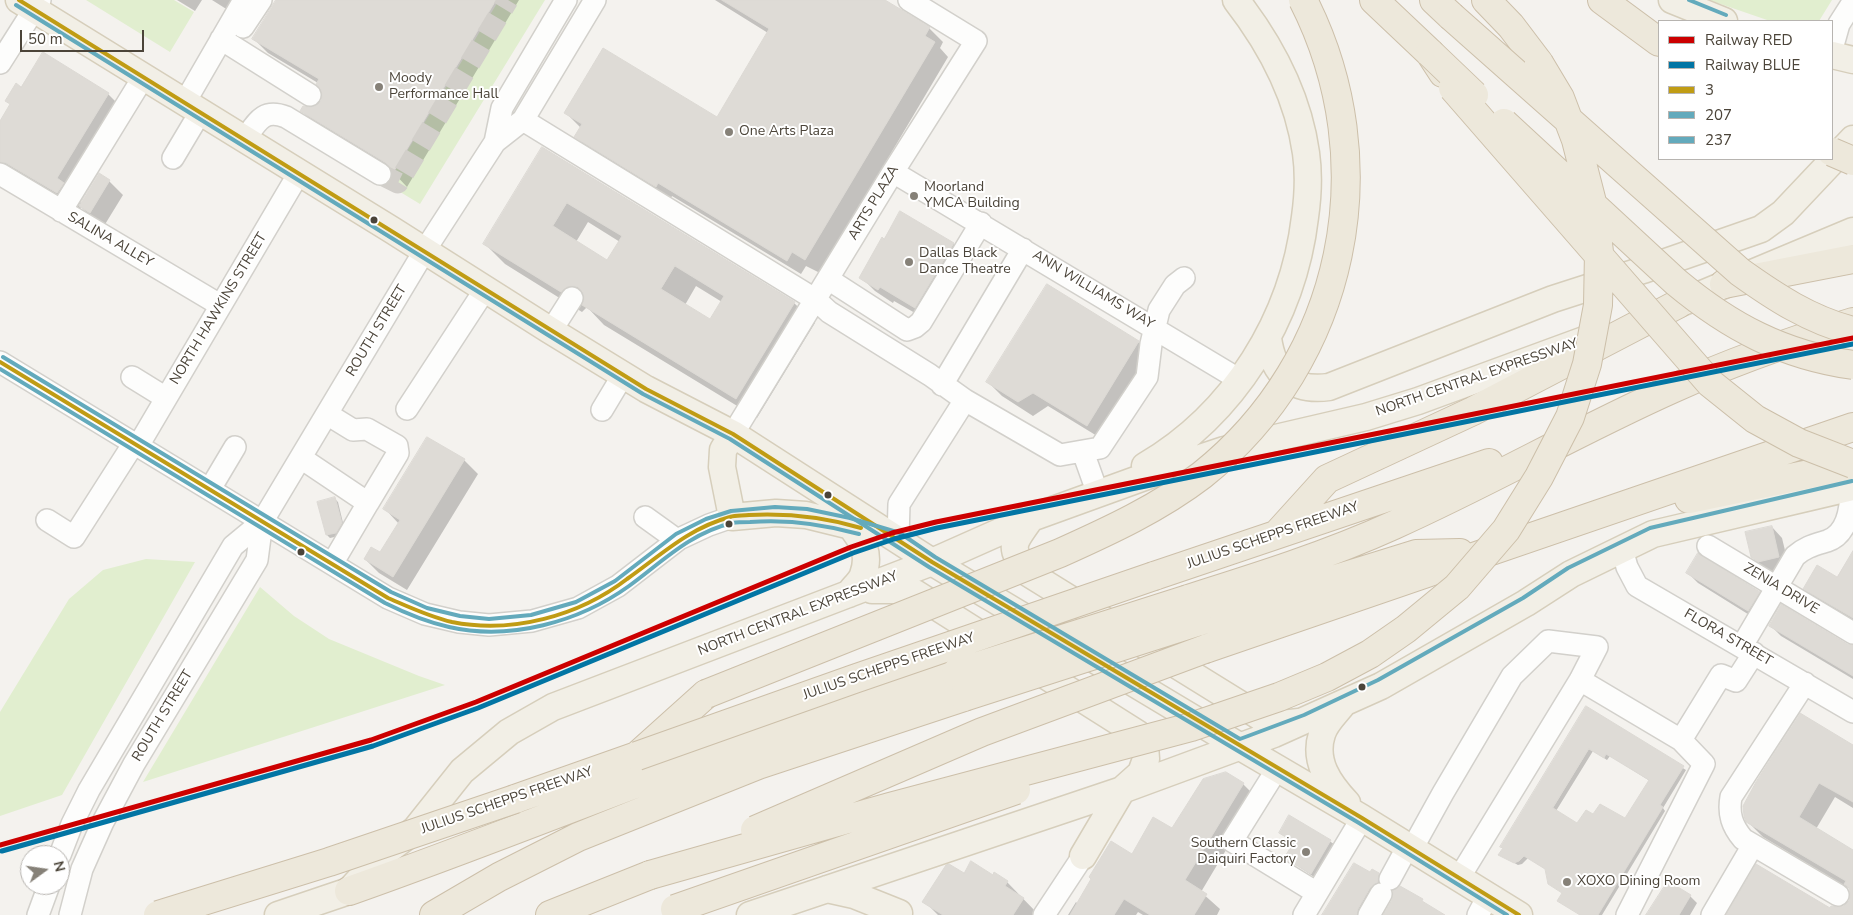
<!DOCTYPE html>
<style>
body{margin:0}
#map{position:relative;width:1853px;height:915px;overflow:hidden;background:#f4f2ee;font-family:"Nunito Sans",sans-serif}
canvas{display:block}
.legend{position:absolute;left:1658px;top:20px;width:175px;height:140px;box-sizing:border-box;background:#fff;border:1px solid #b7b4b0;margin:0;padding:6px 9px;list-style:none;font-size:15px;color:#4b4439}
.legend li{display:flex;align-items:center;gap:10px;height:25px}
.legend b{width:25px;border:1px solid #b7b4b0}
.north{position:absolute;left:20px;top:845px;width:50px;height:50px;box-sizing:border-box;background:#fff;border:1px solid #b7b4b0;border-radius:50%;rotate:76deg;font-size:14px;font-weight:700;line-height:20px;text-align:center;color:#4b4439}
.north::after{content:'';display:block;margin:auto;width:18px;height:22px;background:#868178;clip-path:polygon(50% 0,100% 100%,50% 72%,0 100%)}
.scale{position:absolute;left:20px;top:30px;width:124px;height:22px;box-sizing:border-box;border:2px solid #4b4439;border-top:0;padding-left:6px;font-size:15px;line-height:18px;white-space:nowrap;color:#4b4439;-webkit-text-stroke:4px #fff;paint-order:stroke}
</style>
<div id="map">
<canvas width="1853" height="915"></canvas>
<ul class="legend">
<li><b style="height:6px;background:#c00"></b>Railway RED</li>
<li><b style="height:6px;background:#0275a4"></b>Railway BLUE</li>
<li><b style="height:6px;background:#c09c14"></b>3</li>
<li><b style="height:6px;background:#63aabc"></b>207</li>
<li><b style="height:6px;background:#63aabc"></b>237</li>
</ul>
<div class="north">N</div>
<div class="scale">50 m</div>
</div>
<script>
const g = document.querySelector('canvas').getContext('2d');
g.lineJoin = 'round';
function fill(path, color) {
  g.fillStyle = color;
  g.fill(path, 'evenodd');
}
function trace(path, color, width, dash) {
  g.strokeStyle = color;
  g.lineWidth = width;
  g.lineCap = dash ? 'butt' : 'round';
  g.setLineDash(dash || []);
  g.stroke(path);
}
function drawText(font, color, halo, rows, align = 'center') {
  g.font = font + ' "Nunito Sans",sans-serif';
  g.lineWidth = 4;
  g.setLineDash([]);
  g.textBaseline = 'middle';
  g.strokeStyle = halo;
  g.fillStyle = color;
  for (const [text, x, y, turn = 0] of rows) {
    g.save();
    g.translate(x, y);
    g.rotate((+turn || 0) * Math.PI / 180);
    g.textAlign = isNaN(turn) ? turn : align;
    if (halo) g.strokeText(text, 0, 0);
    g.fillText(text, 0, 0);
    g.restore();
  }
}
fill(new Path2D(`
 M86,0H174L194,12L170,52Z
 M499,0H545L420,204L387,184Z
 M1709,0H1832L1819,21H1770Z
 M146,559L195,562L62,795L0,816V712L69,599L103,570Z
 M260,587L294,616L329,639L419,676L445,685L143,782Z`), '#e1eecf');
fill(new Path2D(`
 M177,0H202L195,11Z
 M212,0H249L239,17Z
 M277,0H519L407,187L393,172L316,125L302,111L316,107L322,102L324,95L318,83L268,53L254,39Z
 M715,0H882L929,28L943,42L940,48L948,57L820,273L806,266L801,274L672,196L670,200L590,151L576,137L581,128L566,113L718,119L768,33Z
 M22,89L108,94L128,114L77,198L82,203L109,181L123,195L104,226L94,220L81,207L78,213L0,171V124Z
 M542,149L794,303L815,323L757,418L604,325L587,307L582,312L505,264L485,244ZM588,222L620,242L608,262L576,242ZM696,286L722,302L710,320L685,305Z
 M901,213L954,244L968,258L929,321L894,301L893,303L875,291L861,277Z
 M1138,342L1152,356L1102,439L1048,406L1033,416L1002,396L988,382Z
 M464,460L478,474L407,590L379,573L365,559L381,553L399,524L385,509Z
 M335,499L338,502L344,527L339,536L330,538L327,535Z
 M1772,527L1782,538L1789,567L1770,572L1763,567L1752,556Z
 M1853,554V622L1815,599L1805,588L1838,579Z
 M1687,572L1759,593L1769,603L1759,621L1698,583Z
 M1770,625L1853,647V679L1781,636Z
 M1586,708L1686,770L1663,808L1665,811L1602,915H1580L1547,870L1528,858L1522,864L1518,865L1500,855ZM1593,751L1607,760L1610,756L1650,781L1625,819L1594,816L1578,825L1556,811Z
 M1853,750V808L1835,797L1816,829L1853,851V915H1728L1830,910L1844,907L1850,902V889L1763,837L1747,821Z
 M1243,784L1257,798L1201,892L1220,909L1217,915H1143L1138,912L1136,915H1068L1076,902L1078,904L1132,855Z
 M1290,817L1334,844L1314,877L1286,858L1295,843L1280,833Z
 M1371,874H1378L1389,885L1371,915H1323Z
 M993,877L1007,882L1037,913L1036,915H938L924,901Z
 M1668,882L1690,896L1697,903L1690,915H1648Z`), '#0003');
const building = new Path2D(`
 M276,0H496L392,174L391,168L386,163L300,111L303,106L309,107L315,106L321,101L322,95L321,90L316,84L319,79L252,39Z
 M722,0H885L930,27L925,36L935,42L805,260L792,252L787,261L658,183L656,187L574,137L582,124L564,113L603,48L717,117L769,29Z
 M43,52L109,93L57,178L64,183L57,193L6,163L0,162V121L10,104L5,101L16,83L21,87Z
 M542,147L795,302L736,399L582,305L584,299L583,293L578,287L572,286L567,287L561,292L483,244ZM567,203L622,236L607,260L553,226ZM675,266L724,296L710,319L661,289Z
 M99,173L110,180L90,213L79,206Z
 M900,211L954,243L915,308L880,287L878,290L859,278L882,237L884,239Z
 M1047,284L1139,341L1087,426L1033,393L1018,402L986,382Z
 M427,437L465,459L393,577L364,559L371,547L380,552L400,520L383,509Z
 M335,497L342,523L336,533L326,535L317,502Z
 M1772,526L1779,557L1758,562L1751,557L1745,532Z
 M1853,551V618L1803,589L1817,565L1837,577Z
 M1698,553L1760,592L1748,611L1686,573Z
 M1781,604L1847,644L1853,645V676L1769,626Z
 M1586,706L1684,766L1660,805L1663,807L1598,915H1580L1557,901L1562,893L1548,884L1545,869L1524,856L1519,861L1514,863L1498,855L1503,848L1500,847ZM1589,749L1604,758L1606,754L1649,780L1625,818L1600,804L1593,814L1586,810L1577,823L1553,808Z
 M1800,713L1853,745V802L1819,783L1799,817L1853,850V915H1726L1756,864L1830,908L1831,906L1837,907L1844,906L1849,901L1850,895L1849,888L1844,884L1846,881L1746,822L1744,816L1743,806L1756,782Z
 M1226,772L1244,783L1185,880L1207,894L1194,915H1150L1124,899L1114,915H1070L1091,879L1089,877L1111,841L1132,854L1153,817L1172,828L1203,779Z
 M1289,815L1331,840L1311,874L1284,858L1294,842L1279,833Z
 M971,861L993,875L994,872L1008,881L1005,886L1024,898L1013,915H943L922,902L946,865L949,864L964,873Z
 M1354,863L1370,872L1372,869L1379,873L1378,882L1370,888L1358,909L1357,915H1322Z
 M1668,881L1691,895L1679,915H1646Z
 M1400,886L1423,899L1422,901L1445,915H1383L1392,900L1393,891Z`);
fill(building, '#dedbd6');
trace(building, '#dcd9d4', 1);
trace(new Path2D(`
 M380,174L398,183L508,0`), '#d2cfca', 21, [21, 11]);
const minor = new Path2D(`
 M243,27L261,0
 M221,39L310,95
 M1832,49L1839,24L1853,2
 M0,63L40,0
 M185,102L244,0
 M523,120L816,300L829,312L930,375L965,400L1060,455L1100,448L1147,377L1151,344L1159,310L1175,285L1184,278
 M245,139C257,122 263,108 286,117L380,174
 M495,142L502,108L566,0
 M173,158L201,111
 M893,172L1240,380
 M0,174L220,305
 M61,211L144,76
 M828,279L907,330L915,327L921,322L981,223
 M551,331L572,298
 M0,362L388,598L425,614L459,622L489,625L532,621L578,608L618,586L679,539L709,525L732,517
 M132,377L166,398
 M942,385L1023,249
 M407,409L486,288
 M602,410L623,375
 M733,434L893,172L976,41L909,0
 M138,446L299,173
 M1083,452L1098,494
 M301,458L368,503L398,453L397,446L367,429L353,430L327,414
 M210,489L235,447
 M645,517L677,540
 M47,520L74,537L134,443
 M898,539L899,504L965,400
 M1708,546L1853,633
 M1622,549L1627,567L1637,586L1853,712
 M332,564L368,503
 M1742,646L1795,556C1805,547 1814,545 1827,541C1848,534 1851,507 1851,488
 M1580,680L1681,740
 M1805,683L1731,797C1728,814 1732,826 1743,839L1838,895
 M1277,769L1232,841L1317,893
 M1412,849L1443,793L1512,676L1548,641L1597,647L1580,680L1459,878
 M60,855L72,824L89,790L233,546L262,522L425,250L495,142L523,120L595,0
 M1390,879L1408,846
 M38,915L49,885
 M70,915L82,869L103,822L134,764L257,560L262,522
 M1044,915L1083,856
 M1304,915L1362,818
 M1369,915L1381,894
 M1478,915L1488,896
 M1627,915L1704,764L1681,740L1721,675L1736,681L1754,653
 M1712,915L1753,845`);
const major = new Path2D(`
 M19,0L392,230L548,329L646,389L733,434L932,562L1239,746L1362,818L1519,915
 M1672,0L1724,21
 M1832,55L1853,60
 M1676,305L1853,231
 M1268,338C1273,374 1292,392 1329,387L1553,299L1643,270L1761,229L1783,213L1853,139
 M733,434L723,450L722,467L732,517L776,513L806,515L871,531
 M1145,466C1234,414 1293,319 1305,217C1308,196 1309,174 1306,153C1298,96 1271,45 1236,0
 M1031,518C1012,545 1008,546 1028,573L1259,716L1282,724L1299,722
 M872,590H893L915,593L1138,734L1145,745L1146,759L1141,773L1122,790L1083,856
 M849,594C853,588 861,581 863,575C871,553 862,540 849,524
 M1342,705C1335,714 1325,723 1322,734C1313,761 1329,784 1347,803
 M827,889L854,895L899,913
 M278,915L349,891L384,853L415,830L462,771L509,732L553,707L932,562L1031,518L1158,472L1224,450L1366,417L1418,401L1595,336
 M750,915L1122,790L1274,734L1381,686L1526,603L1571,574L1653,534L1853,487`);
const highway = new Path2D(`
 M1374,0L1430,53L1443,73
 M1434,0L1451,16
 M1486,0L1511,26L1539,63
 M1602,0L1659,42
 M1724,284L1853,259
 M1689,499L1853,465
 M1279,532L1327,479L1473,411L1678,304
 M1154,576L1489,463
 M1188,599C1258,577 1328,555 1394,525C1488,483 1578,431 1672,389C1731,362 1791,341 1853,322
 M1197,622L1416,554L1460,553
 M1205,649L1853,427
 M515,799L637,756L706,694
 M349,891C480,845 607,793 737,746C809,719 883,696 956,673
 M434,915L499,877L578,837L758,765L964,697
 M550,915L650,875`);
trace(minor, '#d2d0cb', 24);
trace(major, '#d6cebb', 29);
trace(highway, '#ccbfa9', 30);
trace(minor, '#fdfdfc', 21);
trace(major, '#f2efe6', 26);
trace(highway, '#ede8db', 28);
const highwayBridge = new Path2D(`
 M1451,16L1740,272C1775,297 1810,320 1853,331
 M1430,53L1474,95
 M1453,88L1710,383L1755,419L1799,443L1853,464
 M1504,123L1676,282C1730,327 1783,355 1853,365
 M1832,152L1853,161
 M956,673L1188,599
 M706,694L1060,553C1109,531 1159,508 1202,475C1346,360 1386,163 1303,0
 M964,697L1197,622
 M637,756L854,679L1154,576
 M755,830L982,732L1205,649
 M650,875L890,807L1191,727L1279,697L1327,677L1370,654L1406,629L1457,587L1506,530L1539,477L1570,417L1587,364L1598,305L1599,252L1594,210L1576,140L1560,98L1539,63
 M675,909L1016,790
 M158,915L329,862L515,799`);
trace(highwayBridge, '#ccbfa9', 30, []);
trace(highwayBridge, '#ede8db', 28);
trace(new Path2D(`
 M19,0L646,389L733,434L932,562L1362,818L1519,915
 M0,362L388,598C409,607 430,617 452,622C512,634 579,616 627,579C661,555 689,528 730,517C736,515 742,516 749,515C788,513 824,517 861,528`), '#c09c14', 4);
trace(new Path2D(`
 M16,5L643,394L730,439L929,567L1359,823L1507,915
 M0,369L385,603C405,613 427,622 449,627C510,641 579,622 629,586C662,562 690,533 732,523C738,522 744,522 750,522C788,519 823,524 859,534`), '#63aabc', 4);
trace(new Path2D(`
 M1689,0L1726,15
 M3,357L391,592L427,608L460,616L489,619L531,615L576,602L615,581L676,534L706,519L731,511L775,507L807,509L850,518L900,533L935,557L1240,739L1304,715L1378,680L1523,598L1568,568L1650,528L1852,481`), '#63aabc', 4);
trace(new Path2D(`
 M0,845L371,740L476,702L851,547L892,533L936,522L1853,338`), '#c00', 5);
trace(new Path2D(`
 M2,851L373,746L478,708L853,553L894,539L937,528L1853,344`), '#0275a4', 5);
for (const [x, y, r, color] of [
 [379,87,5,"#868178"],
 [729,132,5,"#868178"],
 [914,196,5,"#868178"],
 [374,220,4.5,"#4b4439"],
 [909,262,5,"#868178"],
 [828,495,4.5,"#4b4439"],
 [729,524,4.5,"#4b4439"],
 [301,552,4.5,"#4b4439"],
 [1362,687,4.5,"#4b4439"],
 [1306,852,5,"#868178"],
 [1567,882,5,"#868178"]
]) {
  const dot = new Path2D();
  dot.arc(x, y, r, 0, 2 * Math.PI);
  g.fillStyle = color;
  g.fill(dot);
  trace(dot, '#fff', 2);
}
drawText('14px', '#4b4439', '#fff', [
 ["Moody",389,79],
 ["Performance Hall",389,95],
 ["One Arts Plaza",739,132],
 ["Moorland",924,188],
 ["YMCA Building",924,204],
 ["Dallas Black",919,254],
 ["Dance Theatre",919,270],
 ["Southern Classic",1296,844,"right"],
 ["Daiquiri Factory",1296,860,"right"],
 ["XOXO Dining Room",1577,882]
], 'left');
drawText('14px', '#4b4439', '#fff', [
 ["ARTS PLAZA",874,203,-59],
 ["SALINA ALLEY",110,240,30],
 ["ANN WILLIAMS WAY",1093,290,31],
 ["NORTH HAWKINS STREET",219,309,-59],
 ["ROUTH STREET",377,331,-59],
 ["NORTH CENTRAL EXPRESSWAY",1477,378,-19],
 ["JULIUS SCHEPPS FREEWAY",1273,536,-19],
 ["ZENIA DRIVE",1781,589,31],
 ["NORTH CENTRAL EXPRESSWAY",798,614,-21],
 ["FLORA STREET",1728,638,30],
 ["JULIUS SCHEPPS FREEWAY",889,667,-19],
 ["ROUTH STREET",163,716,-59],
 ["JULIUS SCHEPPS FREEWAY",507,801,-19]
]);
</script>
